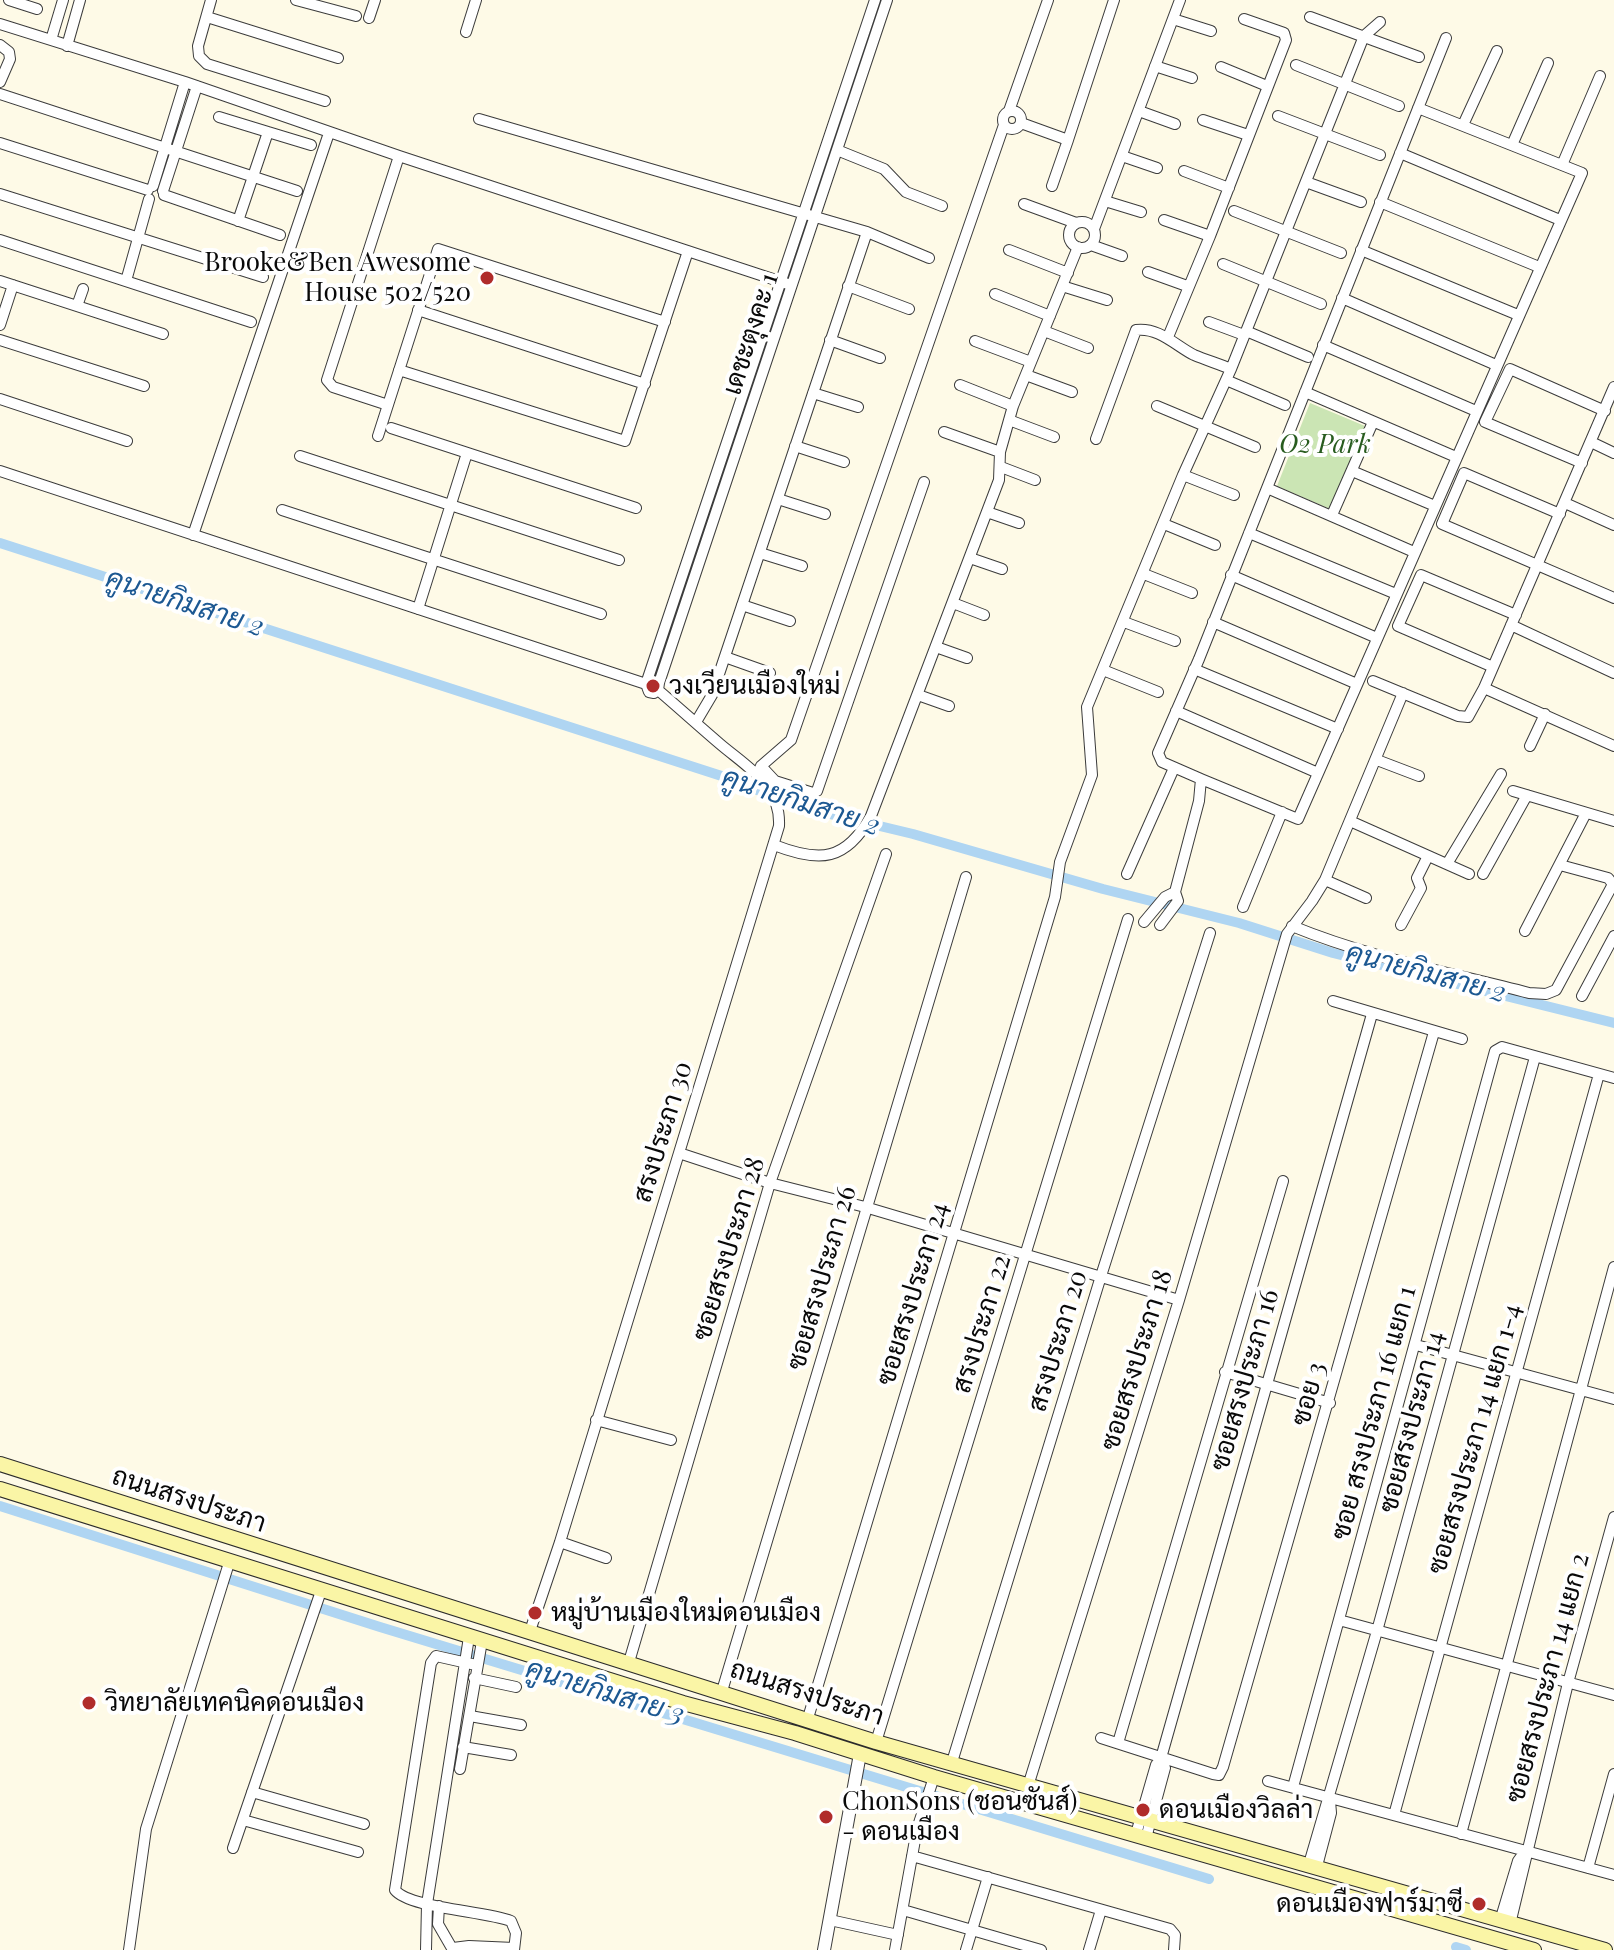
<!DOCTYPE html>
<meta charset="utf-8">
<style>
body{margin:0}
canvas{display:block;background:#fefae7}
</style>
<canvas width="1614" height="1950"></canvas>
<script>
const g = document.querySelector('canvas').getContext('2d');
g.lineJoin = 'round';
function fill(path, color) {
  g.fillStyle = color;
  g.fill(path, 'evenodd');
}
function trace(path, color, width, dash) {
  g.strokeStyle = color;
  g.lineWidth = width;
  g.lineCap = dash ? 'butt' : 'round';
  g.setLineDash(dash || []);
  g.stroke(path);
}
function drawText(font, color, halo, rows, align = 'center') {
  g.font = font + ' "Playfair Display",Sarabun,serif';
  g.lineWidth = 8;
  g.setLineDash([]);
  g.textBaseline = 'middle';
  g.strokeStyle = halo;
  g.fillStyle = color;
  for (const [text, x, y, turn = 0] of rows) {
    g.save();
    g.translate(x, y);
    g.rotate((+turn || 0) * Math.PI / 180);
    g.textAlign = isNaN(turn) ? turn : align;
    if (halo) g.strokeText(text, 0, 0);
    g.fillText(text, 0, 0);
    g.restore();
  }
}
fill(new Path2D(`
 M1310,403L1365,426L1330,509L1277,486Z`), '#cbe5b4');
trace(new Path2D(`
 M0,543L734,780L792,805L913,834L1103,889L1239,923L1333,953L1614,1023
 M0,1506L380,1627L1209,1879
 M1456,1947L1466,1950`), '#afd5f2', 10);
const minor = new Path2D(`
 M9,0L37,9
 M211,0L198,46L199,56L207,64L325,101
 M296,0L356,16
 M207,17L338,58
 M1310,17L1419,57
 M369,18L375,0
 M1173,19L1211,31
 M0,24L185,82L399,156L791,285
 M466,32L476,0
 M51,40L63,0
 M0,45L9,52L10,59L0,82
 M67,46L80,0
 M1296,65L1399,106
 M1155,66L1192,78
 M1221,67L1267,86
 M0,94L297,191
 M1003 120a9 9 0 1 1 18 0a9 9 0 1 1-18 0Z
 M1009,111L1048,0
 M1139,111L1175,124
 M1278,116L1380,155
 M219,117L268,132
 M479,119L867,232L929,258
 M1203,120L1248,135
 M1021,123L1068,140L1114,0
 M1463,125L1497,51
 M0,143L148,190
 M1512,145L1548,63
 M837,150L884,169L906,192L942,206
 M1400,153L1560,220
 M1122,156L1157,168
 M1562,165L1600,76
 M1184,171L1229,188
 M1306,182L1361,202
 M153,186L185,82
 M1052,186L1068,140
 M163,191L197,86
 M0,194L263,277
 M164,195L280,235
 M1105,201L1141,212
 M1380,202L1539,267
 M1024,204L1076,223
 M1234,211L1341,253
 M1164,220L1210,236
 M238,221L268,132L311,145
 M1069 235a13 13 0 1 1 26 0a13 13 0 1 1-26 0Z
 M1094,229L1180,0
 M0,240L251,322
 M1091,245L1122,256
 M1009,250L1068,273
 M1361,250L1518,315
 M1223,264L1321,304
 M1148,272L1187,286
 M0,281L163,334
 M126,281L149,199
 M848,286L909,309
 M1062,286L1107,300
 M995,294L1050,316
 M1342,298L1496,365
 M77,306L83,289
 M418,310L645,384
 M1209,322L1244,335
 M0,325L13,285
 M1044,331L1088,348
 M1246,331L1308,357
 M1168,337L1210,236L1286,40L1284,33L1244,19
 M0,340L144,386
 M830,340L880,358
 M975,341L1031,362
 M1323,345L1476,411
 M399,370L625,441L688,251
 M1026,375L1072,392
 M1226,380L1285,405
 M960,385L1013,406
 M1305,392L1456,457
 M813,393L858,407
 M0,399L127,441
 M388,405L333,387L327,380L399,156
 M1157,406L1255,447
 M1009,420L1054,437
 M391,428L636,508
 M944,432L1000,452
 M378,436L438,249L665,322
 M1096,439L1136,330C1159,327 1176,346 1194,355C1206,360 1219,364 1231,369
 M1591,442L1614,453
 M795,446L844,462
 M300,456L619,560
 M1582,463L1485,422L1510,369L1605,411
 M1001,467L1035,480
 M0,471L646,684
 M1352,471L1435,506
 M1183,475L1234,495
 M1267,488L1414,552
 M778,499L825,514
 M1565,503L1614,525
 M282,510L601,614
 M987,512L1019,523
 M1560,514L1464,473L1442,524L1614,598
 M1332,515L1373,422
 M1164,524L1215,545
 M1249,533L1396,594
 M193,535L329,133
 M760,553L802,566
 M970,558L1002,569
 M1144,574L1192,593
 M1231,575L1377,638
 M953,603L984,615
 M742,605L790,621
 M418,609L467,453
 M1124,622L1175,641
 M1213,622L1357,684
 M1511,625L1614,673
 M936,647L967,658
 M725,657L770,673
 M1493,667L1398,626L1421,575L1516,615
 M1194,669L1338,729
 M1103,670L1158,692
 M650,680L659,683L658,690L654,693L649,692L646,684L875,0
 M1373,681L1458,716L1468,717L1484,688L1614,387
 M659,683L887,0
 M1484,688L1614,746
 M918,695L949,706
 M1176,711L1318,773
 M696,722L712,695L867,232
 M1530,746L1545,714
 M1377,760L1419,776
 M761,766L775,781L813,793L817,791L924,482
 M758,773L761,766L791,740L1004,125
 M1201,779L1298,819L1582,173L1418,108
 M1513,791L1614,821
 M1350,821L1469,874
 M774,845C820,863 846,861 871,816L999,480L1000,452L1013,406L1078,247
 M1447,864L1501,774
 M1127,874L1174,768
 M1483,874L1527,795
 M1325,880L1366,898
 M1175,892L1199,801L1201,779L1162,762L1158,753L1199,659L1446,38
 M1243,907L1282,812
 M1144,922L1165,897L1175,892L1178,901L1160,925
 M1401,925L1421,888L1417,878L1428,856
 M1292,926C1370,958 1448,972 1529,993L1546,994L1556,990L1613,884L1608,878L1560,865
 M1525,931L1586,813
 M1582,996L1614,936
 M1333,1001L1462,1039
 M679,1153L770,1183L865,1207L1179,1300
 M1416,1345L1614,1399
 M1225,1372L1330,1403
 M596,1420L671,1440
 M560,1542L606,1558
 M1339,1620L1614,1695
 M530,1631L560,1542L779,826C781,785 747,767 720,744C699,726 679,708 658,690
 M629,1662L770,1183L886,854
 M476,1665L436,1656L431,1663L395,1890C409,1908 485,1911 511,1921L516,1933L514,1950
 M474,1678L516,1687
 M722,1691L966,877
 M470,1716L521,1725
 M808,1718L1055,897L1060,862L1092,775L1087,707L1183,475L1231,369L1364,36L1380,22
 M1101,1738L1213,1774L1219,1775L1223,1767L1434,1032
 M876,1742L1128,919
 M1118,1743L1283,1181
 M463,1747L511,1755
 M952,1762L1101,1276L1210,933
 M460,1769L482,1641
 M1268,1781L1614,1875
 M1028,1786L1179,1300L1287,934L1312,901L1325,880L1403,693
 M1293,1787L1495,1051L1502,1047L1614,1078
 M252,1792L364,1824
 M1394,1815L1599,1074
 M243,1820L358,1852
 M1136,1834L1156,1765L1161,1758L1372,1014
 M1461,1834L1614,1267
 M1146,1838L1165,1768L1161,1758
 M233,1848L321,1591
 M912,1856L1170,1929L1175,1935L1174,1950
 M1309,1864L1377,1631L1535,1057
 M1317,1866L1331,1813L1330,1801
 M1588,1868L1614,1774
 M439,1906L438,1924L453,1950
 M903,1910L1041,1950
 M830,1920L898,1935
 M1500,1921L1518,1861L1526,1850
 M1510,1924L1568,1683L1614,1517
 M453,1948L469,1946L514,1948
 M129,1950L146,1829L229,1563
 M426,1950L427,1904L469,1637
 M895,1950L917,1829L934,1777
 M966,1950L988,1877
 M1089,1950L1101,1910`);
const tertiary = new Path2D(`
 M824,1950L860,1754`);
const secondary = new Path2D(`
 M0,1464L876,1742L1605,1950
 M0,1489L683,1703L795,1733L934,1777L1534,1950`);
trace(minor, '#3c3c3c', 12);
trace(tertiary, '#3c3c3c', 14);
trace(secondary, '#2b2b2b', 16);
trace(minor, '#fff', 10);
trace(tertiary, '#fff', 12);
trace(secondary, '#faf5a6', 14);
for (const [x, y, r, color] of [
 [487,278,8,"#b02c2b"],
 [653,686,8,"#b02c2b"],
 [535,1613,8,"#b02c2b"],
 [89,1703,8,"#b02c2b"],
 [1143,1810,8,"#b02c2b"],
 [826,1817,8,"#b02c2b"],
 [1479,1904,8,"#b02c2b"]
]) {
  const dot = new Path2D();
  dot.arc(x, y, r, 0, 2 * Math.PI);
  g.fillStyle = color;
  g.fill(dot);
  trace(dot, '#fff', 3);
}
drawText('26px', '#090909', '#fff', [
 ["Brooke&Ben Awesome",471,263,"right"],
 ["House 502/520",471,293,"right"],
 ["วงเวียนเมืองใหม่",669,686],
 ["หมู่บ้านเมืองใหม่ดอนเมือง",551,1613],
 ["วิทยาลัยเทคนิคดอนเมือง",105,1703],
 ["ChonSons (ชอนซันส์)",842,1802],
 ["- ดอนเมือง",842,1832],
 ["ดอนเมืองวิลล่า",1159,1810],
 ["ดอนเมืองฟาร์มาซี",1463,1904,"right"]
], 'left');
drawText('26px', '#090909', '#fff', [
 ["เดชะตุงคะ 1",751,334,-72],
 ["สรงประภา 30",663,1132,-73],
 ["ซอยสรงประภา 28",729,1249,-73],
 ["ซอยสรงประภา 26",822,1278,-74],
 ["ซอยสรงประภา 24",913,1294,-73],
 ["สรงประภา 22",982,1324,-73],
 ["สรงประภา 20",1058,1341,-73],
 ["ซอยสรงประภา 18",1137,1360,-73],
 ["ซอยสรงประภา 16",1245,1380,-74],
 ["ซอย 3",1309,1394,-74],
 ["ซอย สรงประภา 16 แยก 1",1374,1413,-75],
 ["ซอยสรงประภา 14",1412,1422,-75],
 ["ซอยสรงประภา 14 แยก 1-4",1475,1439,-74],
 ["ถนนสรงประภา",189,1500,18],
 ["ซอยสรงประภา 14 แยก 2",1548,1678,-75],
 ["ถนนสรงประภา",807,1693,18]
]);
drawText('italic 26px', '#285c1f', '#fff', [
 ["O2 Park",1325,445]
]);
drawText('italic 28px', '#1c5892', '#fff', [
 ["คูนายกิมสาย 2",185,603,18],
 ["คูนายกิมสาย 2",801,802,18],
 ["คูนายกิมสาย 2",1426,973,15],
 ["คูนายกิมสาย 3",605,1692,17]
]);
</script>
